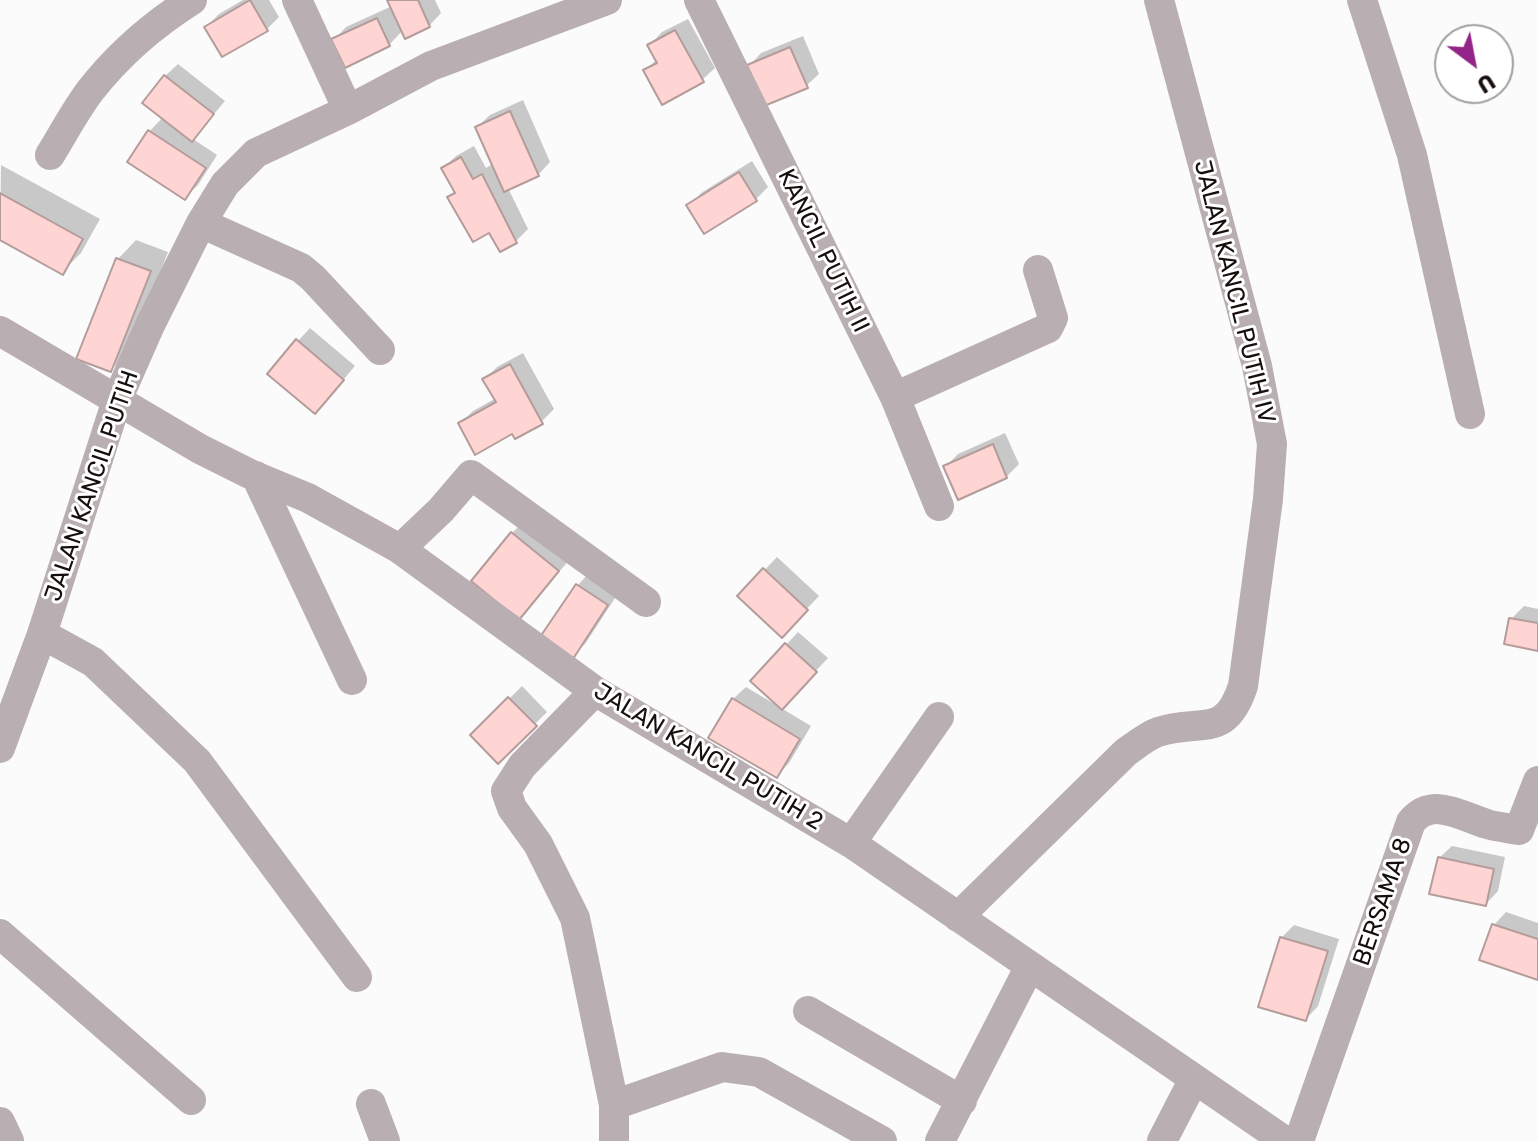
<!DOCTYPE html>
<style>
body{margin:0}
#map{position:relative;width:1538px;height:1141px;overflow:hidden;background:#fbfbfb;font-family:Rubik,sans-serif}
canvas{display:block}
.north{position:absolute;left:1434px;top:24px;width:80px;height:80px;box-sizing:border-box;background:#fff;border:2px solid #a29f9e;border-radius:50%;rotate:148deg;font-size:22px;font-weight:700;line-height:32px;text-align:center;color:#160f0c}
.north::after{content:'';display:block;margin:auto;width:28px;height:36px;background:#922587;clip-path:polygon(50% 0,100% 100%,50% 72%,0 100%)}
</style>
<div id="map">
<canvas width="1538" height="1141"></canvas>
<div class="north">U</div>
</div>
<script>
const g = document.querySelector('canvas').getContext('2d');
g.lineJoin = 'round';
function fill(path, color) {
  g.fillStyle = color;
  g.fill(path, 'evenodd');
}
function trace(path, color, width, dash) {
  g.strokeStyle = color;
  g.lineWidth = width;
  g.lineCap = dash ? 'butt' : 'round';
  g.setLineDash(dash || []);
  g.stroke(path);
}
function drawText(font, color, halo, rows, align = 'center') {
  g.font = font + ' Rubik,sans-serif';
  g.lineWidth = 6;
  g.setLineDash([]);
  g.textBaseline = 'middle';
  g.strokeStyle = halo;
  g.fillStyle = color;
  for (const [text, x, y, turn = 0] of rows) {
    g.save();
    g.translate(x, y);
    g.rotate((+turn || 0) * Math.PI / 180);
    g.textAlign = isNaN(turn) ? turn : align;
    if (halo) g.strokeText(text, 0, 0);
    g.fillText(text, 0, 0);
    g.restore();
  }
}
fill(new Path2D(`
 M243,0H269L279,17L267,29L206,27L219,14Z
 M389,0H435L441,13L429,26L403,30L389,45L334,40L346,27L392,6Z
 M688,19L715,68L702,80L646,70L657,59L650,45L662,32Z
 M803,36L819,74L806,86L749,66L761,53Z
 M178,64L225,101L193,139L217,155L198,185L185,197L150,131L163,117L165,76Z
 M523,100L550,162L538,175L508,188L528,229L516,241L490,230L450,197L456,191L443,168L456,156L474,146L486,168L494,163L477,127L490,115Z
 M752,161L768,187L756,199L689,206L701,193Z
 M1,165L100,219L81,253L62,272L0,238Z
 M136,240L168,252L130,351L111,370L118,259Z
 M310,328L355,366L327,399L298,341Z
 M523,353L554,409L541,422L513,431L460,424L473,411L496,398L485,379L497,367Z
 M1005,433L1019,464L1006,477L946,466L958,454Z
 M531,515L577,551L519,618L512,533Z
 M777,557L819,596L782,635L740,596Z
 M590,572L619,592L585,644L572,656L543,637L578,585Z
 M1524,606L1538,609V649L1511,619Z
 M798,632L828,658L781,708L811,726L789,763L777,776L733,699L746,687L778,706L786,645Z
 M522,686L547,712L498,761L473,735Z
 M1452,846L1505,857L1498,891L1486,904L1439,858Z
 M1506,912L1538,923V978L1494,925Z
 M1294,925L1339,939L1318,1006L1306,1019L1281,938Z`), '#0003');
const building = new Path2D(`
 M250,0L268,31L222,57L204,27Z
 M387,0H418L430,27L405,39Z
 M377,18L390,46L345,68L331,39Z
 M675,30L704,82L662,105L643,70L657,63L647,45Z
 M790,47L808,88L764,106L747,65Z
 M164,75L214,114L192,142L142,103Z
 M510,111L539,176L504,192L475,127Z
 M148,130L206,168L185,200L127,162Z
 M461,157L473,179L482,174L517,243L500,252L489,233L473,242L447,197L455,193L441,168Z
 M739,172L757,201L704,234L686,205Z
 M0,193L83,239L63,275L0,240Z
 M116,258L151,271L111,372L76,359Z
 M296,339L344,380L315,414L267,374Z
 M510,364L543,424L515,439L512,434L475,455L458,423L496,402L482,379Z
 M993,444L1007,478L958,500L943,466Z
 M511,532L559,571L519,620L471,581Z
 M763,568L808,610L782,638L737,596Z
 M576,584L608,605L573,659L540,637Z
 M1509,618L1538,623V651L1504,644Z
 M785,643L817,672L782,710L750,681Z
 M508,697L537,726L498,764L470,735Z
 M732,698L800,739L777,778L708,738Z
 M1438,857L1494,869L1486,906L1429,894Z
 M1492,924L1538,939V980L1479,960Z
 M1280,937L1328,951L1306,1021L1258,1007Z`);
fill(building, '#ffd5d3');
trace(building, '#b49c9b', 2);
trace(new Path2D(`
 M297,0L348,110
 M699,0L895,397L939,506
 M1362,0L1412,155L1470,414
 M50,155C63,134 75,111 90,91C118,55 154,24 192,0
 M201,223L301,268L313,278L380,350
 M0,331L200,449L250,474L308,498L400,549L595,691L851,843L1285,1141
 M895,397L1048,328L1053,318L1038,270
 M256,476L352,680
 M400,549L441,510L471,475L646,602
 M42,634L93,662L197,761L357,977
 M595,691L522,766L506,791L512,808L538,844L575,918L614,1105V1141
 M0,748L42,634L117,400L150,325L201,223L225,184L256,153L348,110L431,66L607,0
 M851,843L939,717
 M958,917L1126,752C1136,745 1147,736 1158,732C1202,718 1225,740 1243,686L1268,499L1272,444L1257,366L1159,0
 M0,934L191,1100
 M808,1011L962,1101
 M371,1104L385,1141
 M614,1105L722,1067L759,1072L882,1141
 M0,1122L9,1141
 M940,1141L1030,966
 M1162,1141L1194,1079
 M1299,1141L1411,822C1432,796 1461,816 1487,824C1497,827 1508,828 1519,830L1538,781`), '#b9aeb1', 30);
drawText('24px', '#160f0c', '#fff', [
 ["KANCIL PUTIH II",823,251,64],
 ["JALAN KANCIL PUTIH IV",1234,292,76],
 ["JALAN KANCIL PUTIH",92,486,-71],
 ["JALAN KANCIL PUTIH 2",708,757,31],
 ["BERSAMA 8",1383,902,-71]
]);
</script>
